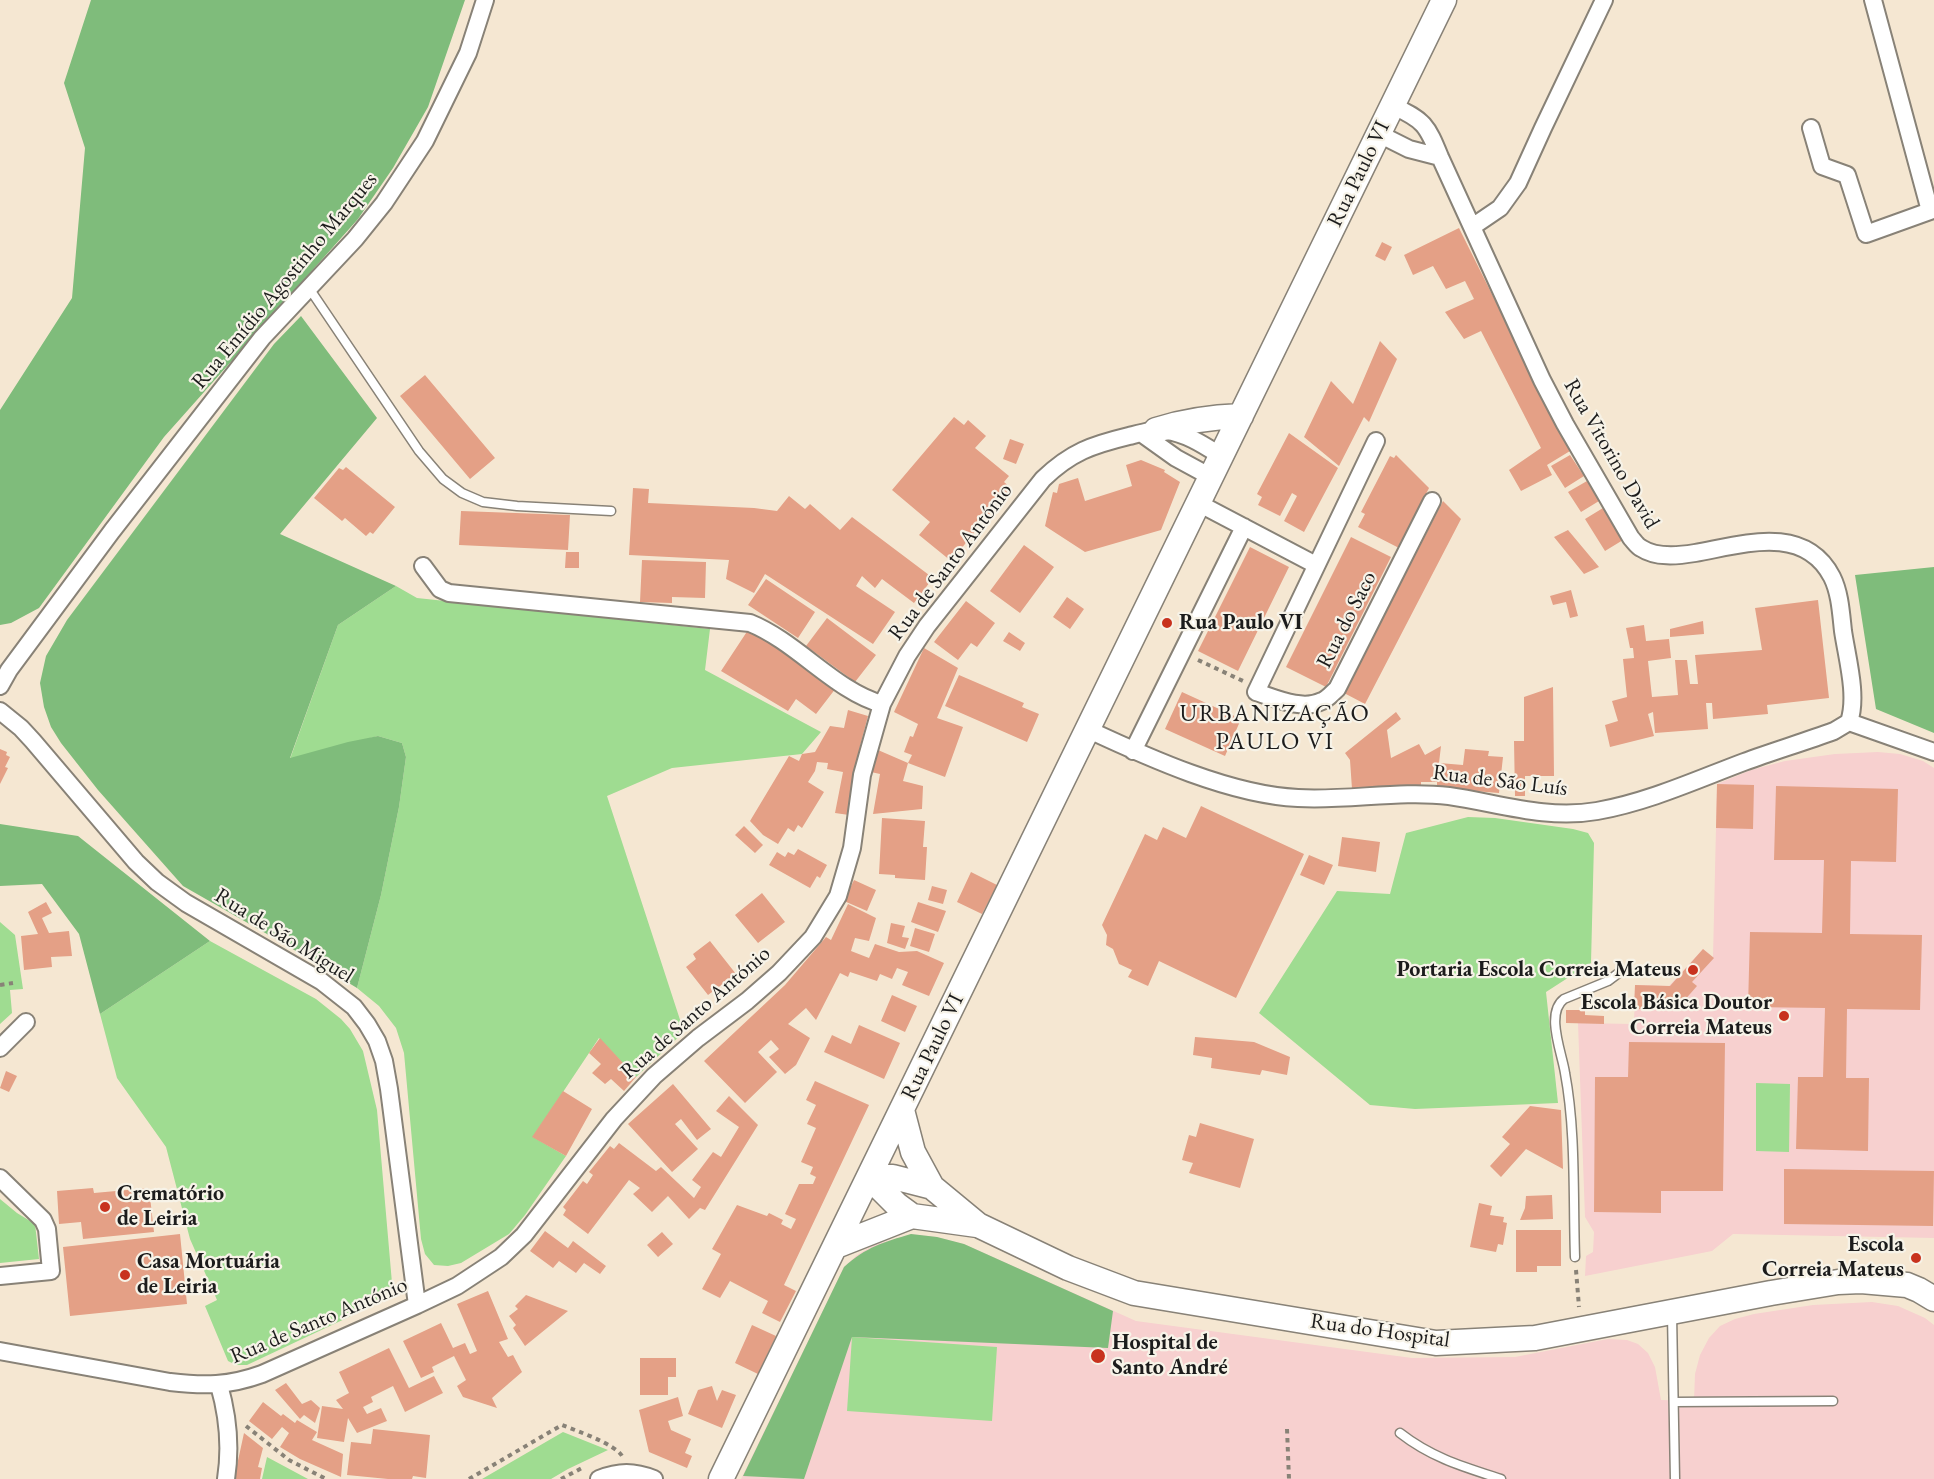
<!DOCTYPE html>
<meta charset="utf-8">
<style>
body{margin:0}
canvas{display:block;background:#f5e7d2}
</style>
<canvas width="1934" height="1479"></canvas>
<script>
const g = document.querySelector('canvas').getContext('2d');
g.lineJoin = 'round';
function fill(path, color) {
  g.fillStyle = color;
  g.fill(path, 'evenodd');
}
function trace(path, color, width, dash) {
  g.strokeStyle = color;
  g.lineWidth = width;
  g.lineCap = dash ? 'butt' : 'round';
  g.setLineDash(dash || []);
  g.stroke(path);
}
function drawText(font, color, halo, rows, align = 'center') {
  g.font = font + ' "EB Garamond",serif';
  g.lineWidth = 4.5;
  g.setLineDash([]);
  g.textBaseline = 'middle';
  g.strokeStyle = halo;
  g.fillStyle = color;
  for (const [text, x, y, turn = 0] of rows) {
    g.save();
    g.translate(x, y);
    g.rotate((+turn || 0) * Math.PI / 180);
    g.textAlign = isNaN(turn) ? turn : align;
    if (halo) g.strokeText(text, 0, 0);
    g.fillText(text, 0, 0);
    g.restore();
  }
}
fill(new Path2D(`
 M1878,752L1900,754L1923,761L1934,768V1238L1733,1234L1712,1251L1585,1276L1586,1256L1593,1252L1594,1232L1585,1217L1578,1023L1634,1024L1635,985L1669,986L1703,949L1713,957L1717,784L1751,770L1785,761L1835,754Z
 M911,1234L937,1237L964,1244L1136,1321L1412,1358L1515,1357L1608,1339L1627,1340L1638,1344L1648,1353L1655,1367L1661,1400L1694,1401L1695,1374L1700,1355L1709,1338L1720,1326L1735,1319L1754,1314L1813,1305L1872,1302L1898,1306L1925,1318L1934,1325V1479H741L844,1267L857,1255L874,1245Z`), '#f7d0cf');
fill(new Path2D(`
 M396,586L417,598L710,629L705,670L821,732L802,754L672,768L607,796L684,1032L636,1077L599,1038L533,1137L566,1156L525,1215L509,1234L461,1263L448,1266L434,1265L425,1254L421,1239L404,1053L396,1028L379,1006L357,988L381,895L399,807L406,757L402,743L378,736L290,759L338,625Z
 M1468,817L1495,818L1573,829L1588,833L1594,843L1591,963L1546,992L1558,1103L1415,1109L1370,1105L1259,1013L1337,891L1390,894L1406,833Z
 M0,922L15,935L23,989L10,990L12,1013L0,1024Z
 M210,941L316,999L341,1019L350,1029L363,1051L377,1110L392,1283L390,1294L385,1300L247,1365H236L228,1361L205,1306L217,1300L190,1239L166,1147L117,1078L100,1014Z
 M1756,1083L1790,1084L1789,1152L1756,1151Z
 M0,1199L17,1213L35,1224L39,1259L0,1263Z
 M852,1337L997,1347L992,1421L847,1411Z
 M563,1432L608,1450L568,1469L551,1479H482Z
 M267,1457L308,1479H262Z`), '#9fdc91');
fill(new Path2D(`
 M91,0H465L428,107L393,168L358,219L164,437L39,608L11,623L0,625V410L72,298L85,148L64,83Z
 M301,316L377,418L280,534L396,586L338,625L290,758L348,742L378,736L402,743L406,757L399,807L381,895L357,988L281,942L183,886L98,790L61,743L51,727L44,707L40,683L46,656L67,620L274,344Z
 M1934,567V733L1876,709L1855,575Z
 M0,824L78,836L210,941L100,1014L79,934L42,884L0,886Z
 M911,1234L937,1237L964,1244L1113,1311L1108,1348L852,1337L804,1479L743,1476L844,1267C866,1247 884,1242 911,1234Z`), '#7fbc7b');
fill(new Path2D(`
 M1459,228L1570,451L1547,465L1552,475L1521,491L1509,470L1541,448L1481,331L1464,339L1445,312L1474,299L1465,281L1446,289L1433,266L1413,275L1404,255Z
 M1382,242L1392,247L1385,261L1375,256Z
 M1380,341L1397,359L1369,422L1364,417L1339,466L1304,437L1331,381L1353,404Z
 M425,375L495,458L470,479L400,396Z
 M954,417L964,425L968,420L986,436L975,448L1009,476L1004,482L1011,488L951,561L919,535L930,522L892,490Z
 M1289,433L1338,468L1304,532L1284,521L1297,496L1292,493L1280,516L1258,505L1262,497L1257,494Z
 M1010,439L1024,444L1016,464L1003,459Z
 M1396,455L1429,488L1399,548L1358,527L1365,514L1361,512L1390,456L1394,458Z
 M1570,455L1584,476L1565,488L1551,466Z
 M1141,460L1165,470L1164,472L1180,482L1161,530L1085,552L1045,526L1053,492L1057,493L1059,484L1078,478L1085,501L1132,486L1126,465Z
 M346,467L395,507L373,534L370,532L366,536L345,518L342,521L314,498L339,468L343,470Z
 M1587,481L1599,501L1581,512L1568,492Z
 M633,488L649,489L648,503L754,508L777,511L789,496L805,509L810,504L840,530L852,517L933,578L914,603L882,579L875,588L862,576L856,586L895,612L873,644L765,574L754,593L726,579L729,560L629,555Z
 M1443,501L1461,519L1365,704L1344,693Z
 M1603,508L1623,540L1605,551L1585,519Z
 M461,511L570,515L568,550L459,545Z
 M1568,530L1599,567L1584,574L1554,537Z
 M1351,537L1391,557L1326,687L1286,667Z
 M1024,545L1054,567L1020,613L990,591Z
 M1250,547L1289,567L1238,671L1198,651Z
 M566,552H579V568H565Z
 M642,560L706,562L705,598L672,597V603L640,602Z
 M766,579L815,612L798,638L748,605Z
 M1571,590L1578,616L1570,618L1566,602L1553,605L1550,596Z
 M1067,597L1084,609L1070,629L1053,617Z
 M1818,600L1829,698L1767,705L1768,714L1713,719L1712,703H1706L1708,729L1681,731L1655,733L1653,712L1648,714L1654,736L1610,747L1605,725L1618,721L1612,701L1627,697L1623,659L1634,658L1633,648H1630L1626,628L1644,625L1646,641L1669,639L1671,658L1648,661L1652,697L1678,695L1675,660H1687L1690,684H1698L1695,655L1762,650L1755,608Z
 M966,601L995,623L977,647L971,643L958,660L934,642Z
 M827,618L876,655L855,682L806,646Z
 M1703,621L1704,634L1670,637V629Z
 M750,627L836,688L816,714L796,699L788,711L721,671Z
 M1009,632L1025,643L1020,651L1003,641Z
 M924,648L958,668L937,718L963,727L945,777L908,763L912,755L904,752L910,736L913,737L918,724L894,712Z
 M959,675L1024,703L1022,707L1039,714L1027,742L945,706Z
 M1553,687L1554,776H1525V796H1515L1514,741H1524V697Z
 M1182,692L1241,719L1225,756L1165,729Z
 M848,710L868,716L860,746L849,815L835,813L843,772L827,769L828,763L817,762L815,771L808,782L824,792L802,828L798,825L794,832L788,828L778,844L763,835L750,821L789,756L799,761L802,754L815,752L830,726L844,728Z
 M1396,712L1401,719L1387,730L1391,758L1419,744L1425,755L1441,746L1439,763L1463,765L1465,749L1489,751L1488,756L1503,757L1499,793L1437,788V782H1421V787L1396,786L1352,789L1350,760L1345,753Z
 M0,749L7,752L6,755L10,757L5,767L8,768L0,784Z
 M878,750L908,763L903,781L923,786L922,809L873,814L880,774L871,772Z
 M1717,784L1754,785L1753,829L1716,828Z
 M1776,786L1898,789L1896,862L1851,861L1850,934L1922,935L1920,1010L1847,1009L1846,1078H1869L1868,1151L1796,1149L1798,1077H1823L1825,1008L1748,1007L1750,932L1822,933L1824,860H1774Z
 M1201,806L1304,854L1236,998L1159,961L1148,986L1128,977L1132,970L1119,964L1113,949L1106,945L1107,935L1102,925L1145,834L1157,840L1163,827L1186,838Z
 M882,818L925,821L923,847H927L925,880L895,878V875L879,874Z
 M744,826L763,845L755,853L735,835Z
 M1342,837L1380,842L1376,872L1338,866Z
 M798,849L827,865L820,878L817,876L810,888L769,865L777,852L785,857L788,852L794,855Z
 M1309,855L1333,865L1324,885L1300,875Z
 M971,872L997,885L982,914L957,902Z
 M854,880L876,890L867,911L844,901Z
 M932,886L947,890L943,904L928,900Z
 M762,893L785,922L758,943L735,915Z
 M46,902L52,913L42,918L49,933L69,931L72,956L51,957L52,967L24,970L21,936L38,934L28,912Z
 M918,902L946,911L938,932L911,922Z
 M848,904L876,918L869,941L855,938L851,951L869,958L875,944L899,952L917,951L944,963L929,996L902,985L908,972L897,968L892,979L880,974L877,981L850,972L848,977L840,973L816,1020L806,1008L788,1024L810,1038L796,1065L785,1074L769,1057L779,1049L771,1040L758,1052L777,1072L745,1103L704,1061L785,985L826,937L831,940Z
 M891,923L905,926L902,937L909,938L905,949L887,943Z
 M915,928L935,934L929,952L910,946Z
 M710,941L736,974L708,995L686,967L696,959L693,954Z
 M1703,949L1714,958L1692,982L1697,986L1676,1010L1634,1009L1635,985L1670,986Z
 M892,995L917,1006L905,1032L881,1021Z
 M1566,1010H1585V1015L1604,1016V1024L1566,1023Z
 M859,1025L900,1043L884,1079L824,1052L832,1035L851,1044Z
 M1195,1037L1254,1042L1290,1057L1287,1075L1262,1070L1260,1075L1211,1068L1212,1058L1193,1055Z
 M600,1038L636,1077L624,1091L611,1079L605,1084L592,1073L601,1064L589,1053Z
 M1629,1042L1725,1043L1723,1191H1661V1213L1594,1212L1595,1077H1628Z
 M6,1071L17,1076L9,1092L0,1088Z
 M815,1081L869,1105L784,1285L796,1291L780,1322L762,1313L768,1301L730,1281L720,1298L702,1289L721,1254L712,1249L737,1205L767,1216L769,1213L783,1220L781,1224L791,1229L796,1219L785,1214L799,1184H813L816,1177L810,1174L813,1167L801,1162L816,1128L807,1124L816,1105L806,1100Z
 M673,1084L711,1129L697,1140L681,1119L675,1124L698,1149L672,1172L628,1124Z
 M563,1091L592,1109L566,1156L532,1137Z
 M729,1096L758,1125L705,1210L700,1208L689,1219L668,1196L652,1212L633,1194L640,1188L629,1180L588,1234L563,1215L566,1210L563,1207L583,1181L587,1184L593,1175L589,1172L610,1146L614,1149L619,1143L656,1171L661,1167L694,1198L701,1187L692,1180L713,1152L721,1157L739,1127L716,1111Z
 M1530,1106L1561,1110L1563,1169L1526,1149L1501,1177L1490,1166L1510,1144L1502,1137Z
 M1200,1123L1254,1139L1240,1188L1189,1173L1193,1163L1182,1160L1189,1135L1196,1137Z
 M1784,1169L1934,1171L1933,1226L1784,1224Z
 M93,1188L94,1193L149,1188L154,1232L83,1239L81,1222L59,1224L57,1191Z
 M1552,1195L1553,1219L1520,1220L1525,1208L1526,1196Z
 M1479,1203L1492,1206L1490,1215L1504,1217L1503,1222L1507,1223L1503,1245L1498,1244L1496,1252L1470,1247Z
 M1516,1230H1561V1266H1537V1272H1516Z
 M545,1231L568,1248L573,1241L606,1266L600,1274L584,1263L576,1273L559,1261L553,1268L530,1251Z
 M662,1232L673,1244L658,1257L647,1245Z
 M180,1234L187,1304L70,1316L63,1247Z
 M488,1291L508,1339L499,1342L508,1357L513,1355L522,1372L492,1398L497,1408L463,1397L457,1386L466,1380L454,1356L432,1367L434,1372L421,1378L403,1341L441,1323L453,1348L465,1343L470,1354L477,1351L457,1304Z
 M526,1295L568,1311L525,1346L513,1328L516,1325L509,1316L518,1309L515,1306Z
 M752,1325L776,1336L758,1374L735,1363Z
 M389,1348L409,1388L434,1376L443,1393L405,1412L393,1386L371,1397L373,1402L363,1407L367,1414L381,1408L387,1421L357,1433L348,1418L344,1442L317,1438L322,1406L343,1409L336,1400L349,1393L339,1372Z
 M640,1358H676V1377H668V1395H640Z
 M286,1383L302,1404L311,1400L320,1408L315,1423L304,1415L300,1419L275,1390Z
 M712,1386L717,1401L722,1390L736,1395L722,1428L688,1414L698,1390Z
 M678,1397L683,1416L668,1421L671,1430L691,1439L685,1453L692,1456L687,1468L649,1452L639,1410Z
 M263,1402L281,1416L283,1414L295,1423L297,1420L317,1432L312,1440L343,1454L341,1477L300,1459L280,1447L289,1433L282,1427L272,1439L249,1421Z
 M373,1429L430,1435L426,1478L413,1476L412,1479H388L347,1475L351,1442L371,1444Z
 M244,1433L263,1448L258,1467L262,1468L260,1479H234Z`), '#e4a086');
const service = new Path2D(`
 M309,288L419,451L443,479L462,493L483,502L517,506L611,511
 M1575,1257C1573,1198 1576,1131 1565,1073C1562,1053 1545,1013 1564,999L1608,981L1620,972
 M1672,1314L1675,1479
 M1674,1402L1833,1401
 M1400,1433C1432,1458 1464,1467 1501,1479`);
const minor = new Path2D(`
 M1393,106C1424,120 1427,125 1440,157L1542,380L1565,424L1631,538C1634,541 1637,546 1641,548C1656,558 1677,556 1695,553C1741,545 1804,523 1832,577C1840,593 1841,613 1843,631C1847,658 1858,696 1849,722
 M1811,128L1822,166L1847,175L1866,234L1930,211L1873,0
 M1379,134L1409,149L1440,157
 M1472,227L1500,208L1518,183L1543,128L1604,0
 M1141,433L1176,458L1211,477
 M1376,441L1256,692C1275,698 1302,711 1322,701C1328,699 1332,693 1337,689L1432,501
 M1198,503L1316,565
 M423,566L440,589L449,593L750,623C797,642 835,691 882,704
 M0,686L9,670L112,531L262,338L355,239L384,203L425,141L468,53L485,0
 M0,711L21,728L33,741L136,862L157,882L186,903L321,981L354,1007L367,1024L377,1041L384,1061L389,1089L417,1305
 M1087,729C1149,758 1231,795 1298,798C1348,801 1399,790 1449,796C1498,803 1546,820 1597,811C1648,802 1696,780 1744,762C1774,751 1804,742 1834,731L1849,722L1934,752
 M1133,751L1244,527
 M0,1048L26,1022
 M0,1178L43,1220L47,1229L51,1271L0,1276
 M0,1351L170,1382C204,1386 229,1386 262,1374L417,1305L457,1286L501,1257L524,1235L614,1119L654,1076L698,1038L747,1001L779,973L813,937L838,896L852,848L862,775L882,704L907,656L927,626L1043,479C1071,452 1092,445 1129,436C1141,433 1154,429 1166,431C1186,433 1205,446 1221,456
 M219,1385C228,1416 231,1447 226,1479
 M599,1479C619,1471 634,1471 654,1479`);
const secondary = new Path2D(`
 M1156,430C1184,421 1211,417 1241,416
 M902,1110L913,1152L932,1187L978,1225L1068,1268L1134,1293L1436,1343L1535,1338L1771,1293L1838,1282L1861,1281L1907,1285L1919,1290L1934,1299
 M869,1177H893L932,1187
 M869,1177L897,1205L912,1216
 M836,1246L912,1216L977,1225
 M721,1479L1444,0`);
trace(service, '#888277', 11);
trace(minor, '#888277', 20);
trace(secondary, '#888277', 27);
trace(new Path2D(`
 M1198,660L1243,681
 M0,985L13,983
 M1576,1270L1579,1307
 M246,1426L289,1460L326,1479
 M1287,1429L1289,1479
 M469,1479L562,1425C577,1431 615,1444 622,1456
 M561,1479L584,1467`), '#888277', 4, [4.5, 4.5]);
trace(service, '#fff', 8);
trace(minor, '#fff', 16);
trace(secondary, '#fff', 24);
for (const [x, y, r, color] of [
 [1167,623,6,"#c8321e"],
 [1693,970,6,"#c8321e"],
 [1784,1016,6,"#c8321e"],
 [105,1207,6,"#c8321e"],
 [1916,1258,6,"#c8321e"],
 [125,1275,6,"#c8321e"],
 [1098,1356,8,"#c8321e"]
]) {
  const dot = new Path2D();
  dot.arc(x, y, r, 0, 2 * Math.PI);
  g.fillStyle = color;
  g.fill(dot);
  trace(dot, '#f7f3e8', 2);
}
drawText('22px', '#1c1c1c', '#f7f3e8', [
 ["Rua Paulo VI",1359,174,-64],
 ["Rua Emídio Agostinho Marques",285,281,-50],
 ["Rua Vitorino David",1611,454,60],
 ["Rua de Santo António",951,562,-53],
 ["Rua do Saco",1347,620,-63],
 ["Rua de São Luís",1500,781,7],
 ["Rua de São Miguel",284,936,32],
 ["Rua de Santo António",696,1013,-41],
 ["Rua Paulo VI",933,1047,-64],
 ["Rua de Santo António",319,1321,-23],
 ["Rua do Hospital",1380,1331,8]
]);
drawText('bold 22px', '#1c1c1c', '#f7f3e8', [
 ["Rua Paulo VI",1179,623],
 ["Portaria Escola Correia Mateus",1681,970,"right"],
 ["Escola Básica Doutor",1772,1003,"right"],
 ["Correia Mateus",1772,1028,"right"],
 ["Crematório",117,1194],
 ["de Leiria",117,1219],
 ["Escola",1904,1245,"right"],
 ["Correia Mateus",1904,1270,"right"],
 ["Casa Mortuária",137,1262],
 ["de Leiria",137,1287],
 ["Hospital de",1112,1343],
 ["Santo André",1112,1368]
], 'left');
g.letterSpacing = '1.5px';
drawText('24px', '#1c1c1c', '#f7f3e8', [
 ["URBANIZAÇÃO",1275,714],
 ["PAULO VI",1275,742]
]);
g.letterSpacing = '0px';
</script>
